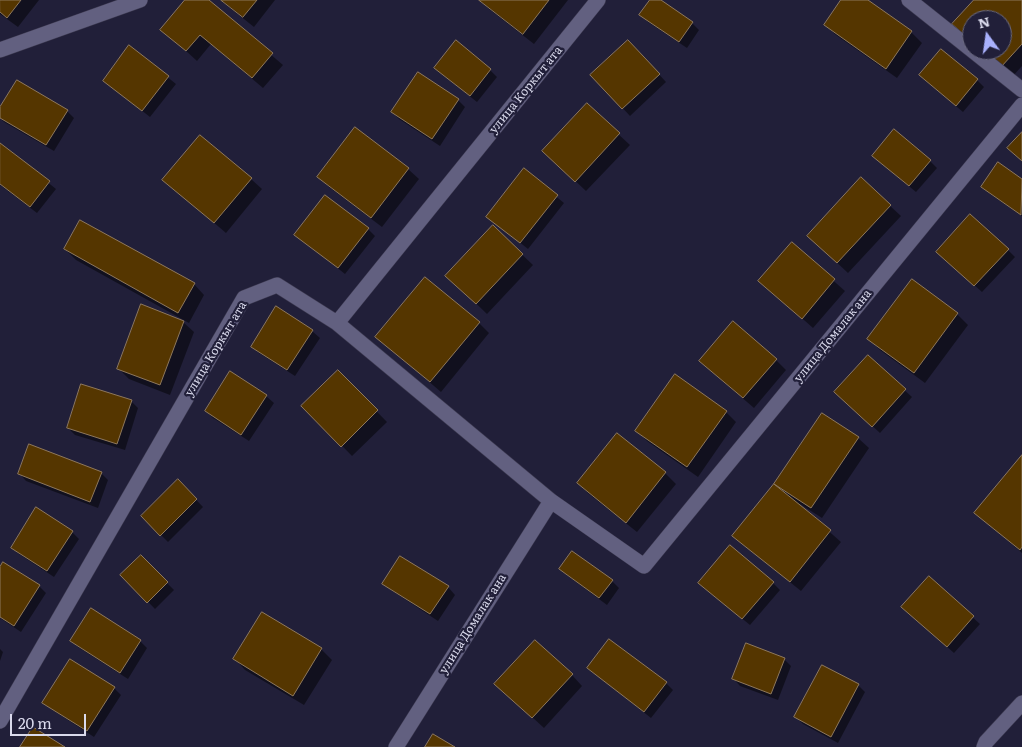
<!DOCTYPE html>
<meta charset="utf-8">
<style>
body{margin:0}
#map{position:relative;width:1022px;height:747px;overflow:hidden;background:#211f39;font-family:Literata,serif}
canvas{display:block}
.north{position:absolute;left:962px;top:10px;width:50px;height:50px;box-sizing:border-box;background:#211f39;border:1px solid #6b6a81;border-radius:50%;rotate:346deg;font-size:14px;font-weight:700;line-height:20px;text-align:center;color:#dadaec}
.north::after{content:'';display:block;margin:auto;width:18px;height:22px;background:#a8b0fc;clip-path:polygon(50% 0,100% 100%,50% 72%,0 100%)}
.scale{position:absolute;left:10px;top:714px;width:76px;height:22px;box-sizing:border-box;border:2px solid #dadaec;border-top:0;padding-left:6px;font-size:15px;line-height:18px;white-space:nowrap;color:#dadaec;-webkit-text-stroke:4px #211f39;paint-order:stroke}
</style>
<div id="map">
<canvas width="1022" height="747"></canvas>
<div class="north">N</div>
<div class="scale">20 m</div>
</div>
<script>
const g = document.querySelector('canvas').getContext('2d');
g.lineJoin = 'round';
function fill(path, color) {
  g.fillStyle = color;
  g.fill(path, 'evenodd');
}
function trace(path, color, width, dash) {
  g.strokeStyle = color;
  g.lineWidth = width;
  g.lineCap = dash ? 'butt' : 'round';
  g.setLineDash(dash || []);
  g.stroke(path);
}
function drawText(font, color, halo, rows, align = 'center') {
  g.font = font + ' Literata,serif';
  g.lineWidth = 4.5;
  g.setLineDash([]);
  g.textBaseline = 'middle';
  g.strokeStyle = halo;
  g.fillStyle = color;
  for (const [text, x, y, turn = 0] of rows) {
    g.save();
    g.translate(x, y);
    g.rotate((+turn || 0) * Math.PI / 180);
    g.textAlign = isNaN(turn) ? turn : align;
    if (halo) g.strokeText(text, 0, 0);
    g.fillText(text, 0, 0);
    g.restore();
  }
}
fill(new Path2D(`
 M0,0H39L18,27L0,14Z
 M186,0H207L283,65L263,88L211,44L197,61L162,29Z
 M220,0H275L254,27Z
 M480,0H568L534,44L489,9Z
 M651,0H659L692,23L699,30L687,48L648,22L641,15Z
 M843,0H866L911,32L922,43L897,78L836,35L825,25Z
 M976,0H1022V66L1012,77L982,50H1002V20H972Z
 M130,47L176,84L150,117L104,81Z
 M635,48L666,82L630,116L592,75Z
 M490,70L497,77L477,102L443,75Z
 M418,73L458,100L465,107L440,146L399,119L392,112Z
 M977,80L984,87L963,112L927,82Z
 M587,105L630,145L586,191L554,161Z
 M0,110L67,111L74,118L54,151L4,122L0,118Z
 M0,144L56,189L37,213L0,185Z
 M930,161L937,168L916,192L881,163Z
 M998,164L1022,180V216L990,194L983,187Z
 M408,169L419,179L382,227L329,187L319,177Z
 M524,170L564,203L528,249L488,217Z
 M251,179L262,189L226,233L164,180Z
 M861,179L901,216L848,273L819,246Z
 M493,227L533,265L487,314L458,286Z
 M368,229L375,236L345,274L296,235Z
 M792,244L845,291L813,328L760,281Z
 M65,249L194,284L204,295L189,323L76,260Z
 M1008,250L1015,257L982,292L945,259Z
 M912,281L957,314L968,325L925,383L880,350L869,339Z
 M183,322L194,332L170,395L129,379L118,368Z
 M479,323L489,333L441,392L377,337Z
 M312,331L320,338L295,376L259,353L252,346Z
 M868,357L912,397L880,433L843,399Z
 M776,360L786,370L754,408L711,371Z
 M338,372L387,422L352,456L303,406Z
 M266,396L274,403L249,441L213,418L206,411Z
 M131,401L138,408L125,450L75,435L68,428Z
 M726,412L736,422L698,477L647,441L637,431Z
 M617,435L665,473L676,484L637,532L589,494L578,483Z
 M858,438L869,448L822,518L800,504L799,505L841,542L801,591L745,546L734,536L775,485Z
 M1022,457V553L976,513Z
 M19,473H101L108,480L98,508L26,481Z
 M178,481L203,507L168,542L142,516Z
 M72,532L79,539L54,577L19,554L12,547Z
 M141,557L174,590L155,609L122,575Z
 M4,564L39,586L46,593L21,632L0,618V569Z
 M561,569L612,581L619,588L607,605L568,576Z
 M929,578L980,624L954,653L910,614Z
 M384,583L448,587L455,595L438,621L391,590Z
 M773,583L780,590L750,625L707,590Z
 M91,610L140,641L147,648L128,679L78,647L71,640Z
 M263,614L321,649L332,660L304,705L245,670L235,659Z
 M0,649L3,652L0,661Z
 M784,659L791,666L778,700L740,686L733,678Z
 M71,660L114,688L121,695L94,737L51,709L44,702Z
 M588,668L666,683L673,690L651,718Z
 M572,675L582,686L544,728L507,694Z
 M858,685L865,692L838,743L803,724L796,717Z`), '#0007');
const building = new Path2D(`
 M0,0H21L7,18L0,12Z
 M185,0H209L273,53L252,78L200,35L186,51L160,30Z
 M221,0H257L243,17Z
 M479,0H549L523,34Z
 M650,0H661L693,22L679,42L639,15Z
 M841,0H868L912,31L886,69L824,25Z
 M974,0H1022V44L1001,67L981,50H1002V20H972V42L952,24Z
 M456,40L491,69L470,96L434,68Z
 M628,40L660,74L622,109L590,75Z
 M129,45L169,76L142,111L103,81Z
 M941,49L978,79L956,106L919,75Z
 M418,72L459,99L432,139L391,112Z
 M17,80L68,110L46,145L0,118V107Z
 M587,103L620,133L575,182L542,151Z
 M355,127L409,168L371,218L317,177Z
 M894,129L931,160L909,186L872,156Z
 M1022,132V161L1007,148Z
 M200,135L252,178L214,223L162,180Z
 M0,143L50,181L30,207L0,184Z
 M998,162L1022,179L1021,215L981,187Z
 M524,168L558,195L520,243L486,217Z
 M861,177L891,205L837,263L807,236Z
 M325,195L369,228L338,268L294,235Z
 M970,214L1009,249L974,286L936,252Z
 M80,220L195,283L178,313L64,249Z
 M493,225L523,254L476,304L445,276Z
 M792,242L835,279L802,319L758,281Z
 M425,277L480,322L430,382L375,337Z
 M912,279L958,313L914,373L867,339Z
 M141,304L184,321L160,385L117,369Z
 M276,306L313,330L287,370L251,347Z
 M733,321L777,359L743,398L699,361Z
 M868,355L906,389L872,427L834,392Z
 M338,370L378,410L341,447L301,406Z
 M230,371L267,395L241,435L205,411Z
 M675,374L727,411L687,467L635,431Z
 M81,384L132,400L117,444L67,428Z
 M822,413L859,437L811,508L774,484Z
 M617,433L666,472L626,523L577,483Z
 M29,444L102,472L90,502L18,474Z
 M1022,455V547L1020,550L974,513Z
 M178,479L197,499L160,536L141,516Z
 M774,484L831,530L790,582L732,536Z
 M36,507L73,531L47,571L11,548Z
 M730,545L774,582L742,619L698,583Z
 M572,551L613,580L599,598L559,569Z
 M141,555L168,582L147,603L120,575Z
 M400,556L449,586L430,614L382,584Z
 M3,562L40,585L14,626L0,617V567Z
 M929,576L974,616L947,647L901,607Z
 M91,608L141,640L120,673L70,641Z
 M262,612L322,648L293,696L233,659Z
 M609,639L667,682L644,712L587,668Z
 M535,640L573,674L532,718L494,684Z
 M746,643L785,658L771,694L732,679Z
 M70,659L115,687L87,731L42,703Z
 M822,665L859,684L831,737L794,717Z
 M33,727L65,747H20Z
 M433,734L455,747H425Z`);
fill(building, '#553600');
trace(building, '#8e785c', 1);
const lane = new Path2D(`
 M909,0L1022,90`);
const street = new Path2D(`
 M0,50L140,0
 M337,323L551,501L644,566L1022,105
 M0,721L244,298L277,285L337,323L598,0
 M396,747L551,501
 M984,747L986,742L1022,703`);
trace(lane, '#3d3a50', 16);
trace(street, '#3d3a50', 16);
trace(lane, '#626080', 15);
trace(street, '#626080', 15);
drawText('12px', '#dadaec', '#211f39', [
 ["улица Коркыт ата",526,90,-51],
 ["улица Домалак ана",833,336,-51],
 ["улица Коркыт ата",216,349,-59],
 ["улица Домалак ана",473,624,-58]
]);
</script>
